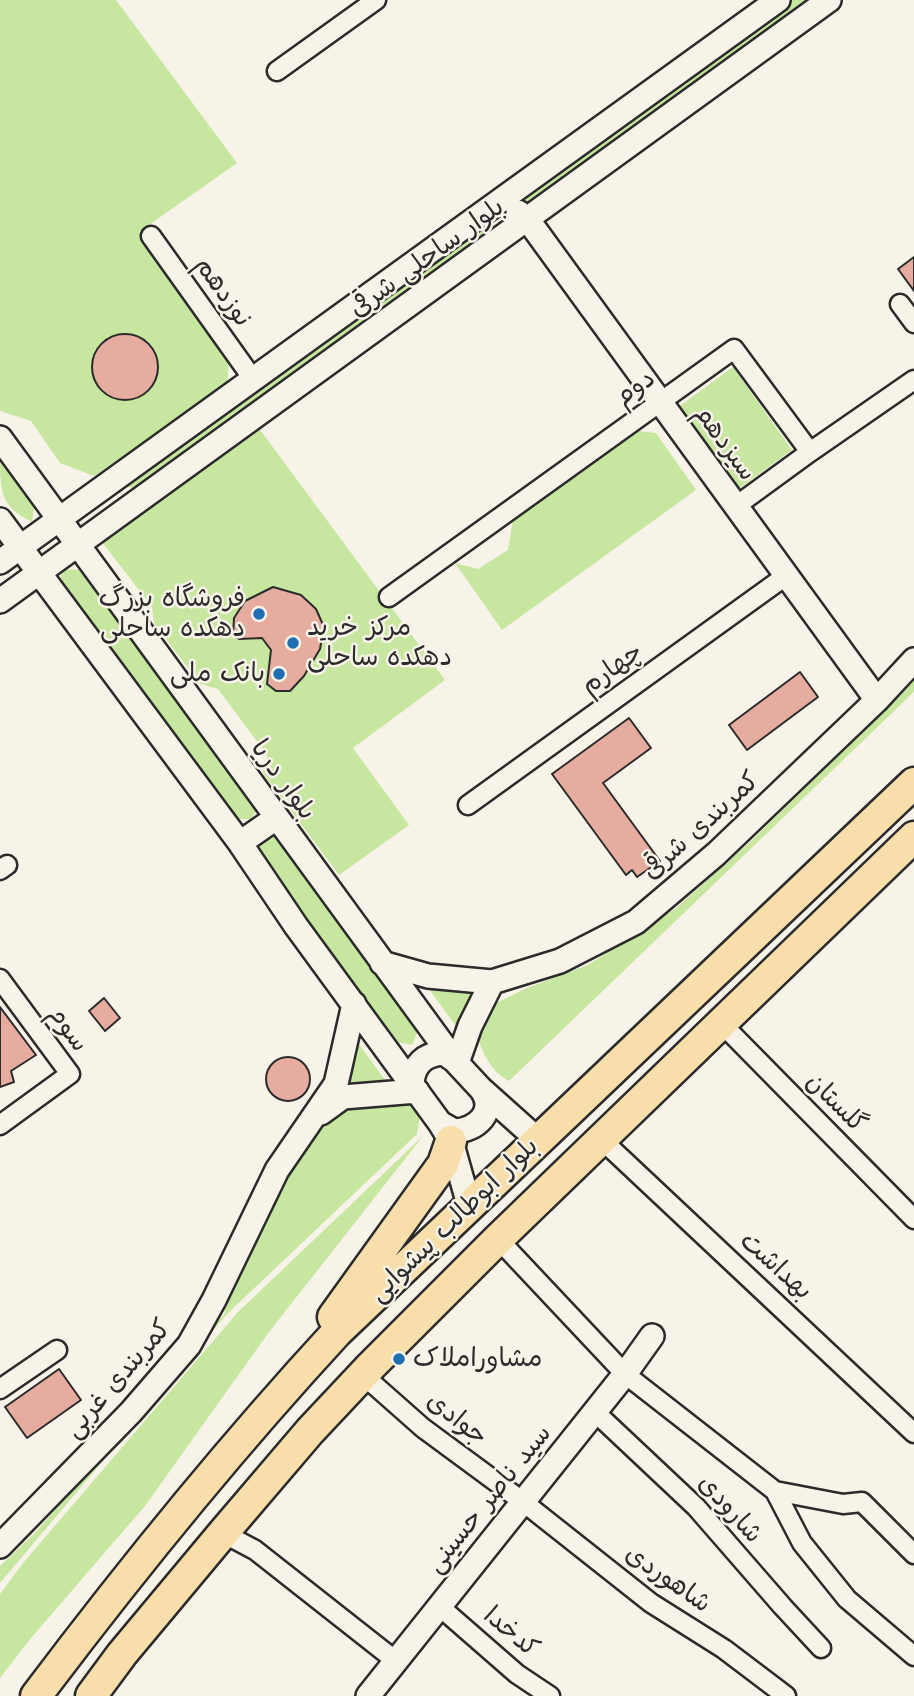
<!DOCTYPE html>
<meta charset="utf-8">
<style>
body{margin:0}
canvas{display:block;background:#f7f3e8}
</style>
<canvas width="914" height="1696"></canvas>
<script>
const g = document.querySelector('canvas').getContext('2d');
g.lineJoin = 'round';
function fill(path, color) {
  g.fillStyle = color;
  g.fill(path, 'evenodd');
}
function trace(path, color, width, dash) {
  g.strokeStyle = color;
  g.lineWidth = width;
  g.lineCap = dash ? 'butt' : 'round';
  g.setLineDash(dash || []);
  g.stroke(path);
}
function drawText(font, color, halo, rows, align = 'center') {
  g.font = font + ' "Comic Neue","Playpen Sans Arabic",sans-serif';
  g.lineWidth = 5;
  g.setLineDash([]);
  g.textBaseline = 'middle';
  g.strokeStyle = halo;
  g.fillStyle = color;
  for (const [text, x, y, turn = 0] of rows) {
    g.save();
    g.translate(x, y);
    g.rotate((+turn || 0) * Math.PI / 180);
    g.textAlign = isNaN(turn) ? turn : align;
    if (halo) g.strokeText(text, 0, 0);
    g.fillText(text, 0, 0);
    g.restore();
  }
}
fill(new Path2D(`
 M0,0H116L237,163L139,232L229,361L227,385L94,476L60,463L31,421L0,411Z
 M789,0H808L533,202L526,203L525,196Z
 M490,223L489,233L135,488L128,487L127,480L483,225Z
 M733,367L792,450L730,495L670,413Z
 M258,427L445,680L353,748L409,825L339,875L263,773L267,755L218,689L200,684L154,623L152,607L102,542Z
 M638,431L656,433L696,490L502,630L455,563L478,569L508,550L513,519Z
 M0,453L35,501L32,522C0,506 0,492 0,453Z
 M62,569L80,570L259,807L251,819H234L60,585Z
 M914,680V692L509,1081C491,1071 485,1057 478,1039L494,1004L527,988L588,965L675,909L749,843Z
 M273,831L419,1028L412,1045L397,1042L252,845Z
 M428,988L473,991L456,1026Z
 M356,1040L385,1080L345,1086Z
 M409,1099L420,1115L417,1134L227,1314L0,1583V1566L35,1533L225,1313L224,1293L283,1176L318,1128L345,1104Z
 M423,1136L269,1332L145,1506L31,1638L0,1678V1594L23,1563L238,1312Z`), '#c7e7a0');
const building = new Path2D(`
 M914,257V291L898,269Z
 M92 367a33 33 0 1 1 66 0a33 33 0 1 1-66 0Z
 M273,587L301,595L316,609L324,627L320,649L304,676L290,691H276L267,684L271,650L262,638L239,639L233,635L234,618L245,601Z
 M800,672L818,697L747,750L729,725Z
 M629,718L651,748L603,783L660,861L637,877L632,870L626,875L552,774Z
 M104,998L120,1018L105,1031L89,1011Z
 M0,1007L36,1055L11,1071L14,1082L0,1087Z
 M266 1079a22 22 0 1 1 44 0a22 22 0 1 1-44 0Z
 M59,1369L81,1400L27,1438L5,1407Z`);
fill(building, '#e6aca0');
trace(building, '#2b2b2b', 2);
const minor = new Path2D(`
 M277,71L376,0
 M151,236L253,379
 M900,304L914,323
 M810,452L914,380
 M389,597L734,349L810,452L736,506
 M468,805L787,575
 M0,870L7,865
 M0,979L70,1074L0,1125
 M722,1024L914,1219
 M602,1140L914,1433
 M498,1239L625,1374L775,1491L802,1543L847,1599L914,1656
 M363,1375L423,1428L522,1501L651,1603L724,1649L786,1696
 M0,1389L57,1350
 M595,1412L696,1507L783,1607L821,1648
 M775,1491L843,1504L862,1502L914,1554
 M223,1533L255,1550L396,1661
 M439,1606L517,1674L550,1696`);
const tertiary = new Path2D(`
 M518,212L528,220L877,700
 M0,438L454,1060L481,1089L538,1140
 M0,520L240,843L296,926L440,1123L451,1141L469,1205
 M0,562L778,0
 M0,601L829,0
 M240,843L276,818
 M382,963L428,976L492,982L560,961L636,922L716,854L877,700L914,660
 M457,1063L470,1026L492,982
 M412,1084C413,1065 424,1054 444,1053L454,1060
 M321,1113L343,1097L417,1091
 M440,1123L454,1131C476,1131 498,1111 481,1089
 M0,1546L131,1412L189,1345L214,1300L277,1170L336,1084L354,1004
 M368,1696L625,1374L652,1336`);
const trunk = new Path2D(`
 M333,1317L443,1164L451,1141
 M36,1696C131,1570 230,1448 337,1332L914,783
 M91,1696L122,1654L223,1533L310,1431L371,1366L498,1239L914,837`);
trace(minor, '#2b2b2b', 23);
trace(tertiary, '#2b2b2b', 28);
trace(trunk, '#2b2b2b', 35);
trace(minor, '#f7f3e8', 18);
trace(tertiary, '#f7f3e8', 23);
trace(trunk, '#f8deab', 30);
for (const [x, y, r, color] of [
 [259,614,7,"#1f6fb2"],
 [293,643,7,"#1f6fb2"],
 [279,674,7,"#1f6fb2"],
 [399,1359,7,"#1f6fb2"]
]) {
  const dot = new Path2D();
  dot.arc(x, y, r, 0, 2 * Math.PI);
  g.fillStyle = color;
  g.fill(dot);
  trace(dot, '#f7f3e8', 2.5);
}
drawText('26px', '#2b2b2b', '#f7f3e8', [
 ["بلوار ساحلی شرقی",427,258,-36],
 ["نوزدهم",223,292,55],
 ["دوم",635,388,-36],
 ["سیزدهم",725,443,54],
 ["چهارم",612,669,-36],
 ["بلوار دریا",283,780,54],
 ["کمربندی شرقی",701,826,-42],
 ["سوم",68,1029,54],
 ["گلستان",836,1103,45],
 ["بلوار ابوطالب پیشوایی",454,1220,-44],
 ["بهداشت",776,1266,42],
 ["کمربندی غربی",118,1379,-49],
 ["جوادی",457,1419,38],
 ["سید ناصر حسینی",489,1499,-51],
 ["شارودی",730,1509,48],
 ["شاهوردی",668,1579,35],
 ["کدخدا",511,1632,40]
]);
drawText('26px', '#2b2b2b', '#f7f3e8', [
 ["فروشگاه بزرگ",245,599],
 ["دهکده ساحلی",245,629],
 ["مرکز خرید",307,628,"left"],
 ["دهکده ساحلی",307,658,"left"],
 ["بانک ملی",265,674],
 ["مشاوراملاک",413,1359,"left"]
], 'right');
</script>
